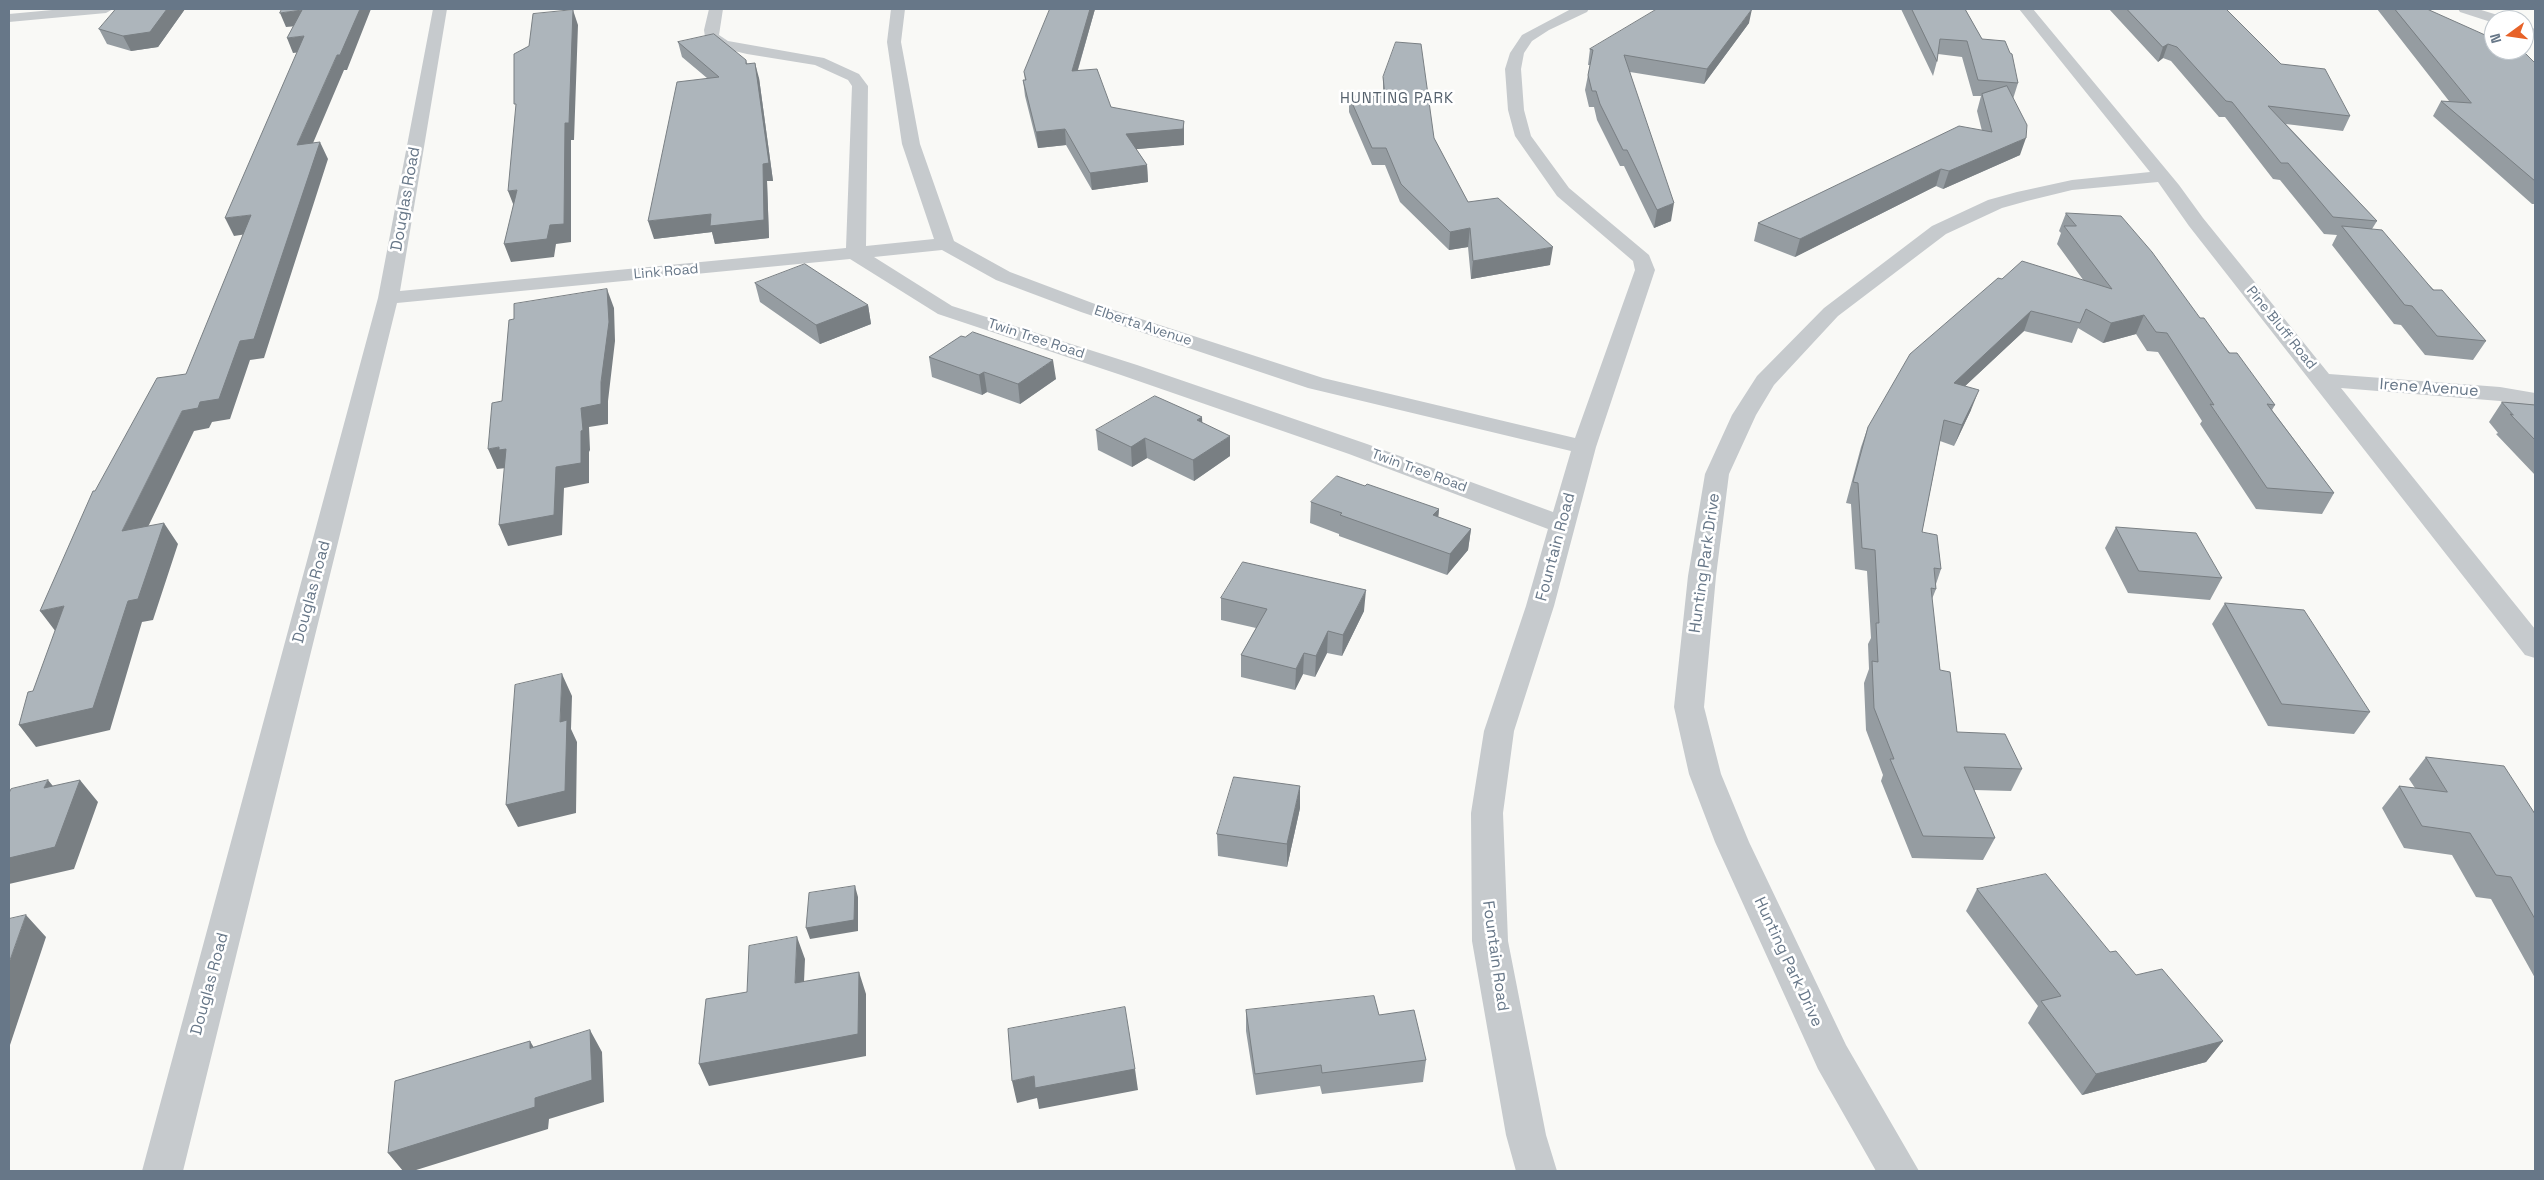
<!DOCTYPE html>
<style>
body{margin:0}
#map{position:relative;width:2544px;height:1180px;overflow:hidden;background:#f9f9f6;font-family:"Space Grotesk",sans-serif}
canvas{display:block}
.frame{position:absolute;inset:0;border:10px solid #677788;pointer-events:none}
.north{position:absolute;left:2484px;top:10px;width:50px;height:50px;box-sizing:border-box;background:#fff;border:1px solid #c2c9cf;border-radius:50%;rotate:256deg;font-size:14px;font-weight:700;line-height:20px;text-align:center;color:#677788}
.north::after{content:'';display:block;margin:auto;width:18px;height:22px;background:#e76228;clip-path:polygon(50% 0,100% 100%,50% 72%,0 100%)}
</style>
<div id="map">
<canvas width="2544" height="1180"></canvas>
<div class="frame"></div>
<div class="north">N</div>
</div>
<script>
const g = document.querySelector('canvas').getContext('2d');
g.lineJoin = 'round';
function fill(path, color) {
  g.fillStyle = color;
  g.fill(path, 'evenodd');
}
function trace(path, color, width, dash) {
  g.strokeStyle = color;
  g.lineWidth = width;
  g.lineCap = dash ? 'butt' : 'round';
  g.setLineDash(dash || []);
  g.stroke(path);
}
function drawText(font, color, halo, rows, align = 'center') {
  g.font = font + ' "Space Grotesk",sans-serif';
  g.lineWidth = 5;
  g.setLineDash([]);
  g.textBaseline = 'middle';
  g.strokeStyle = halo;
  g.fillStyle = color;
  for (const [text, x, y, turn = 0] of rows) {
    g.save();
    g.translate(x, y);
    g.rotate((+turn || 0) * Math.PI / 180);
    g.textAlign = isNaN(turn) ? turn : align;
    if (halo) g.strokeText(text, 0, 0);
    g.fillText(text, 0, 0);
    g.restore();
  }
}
fill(new Path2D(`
 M63,9H113L106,13L9,22V14Z
 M433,9H447L400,291L846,248L852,86L848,80L815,65L747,54L718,47L705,37L704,30L709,9H723L719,35L728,41L824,58L859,74L868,86L866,246L934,239L902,144L887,42L891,9H905L901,42L920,144L954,241L1010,272L1095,304L1323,378L1575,438L1635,270L1633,261L1557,196L1515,136L1508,110L1505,69L1510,53L1522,35L1571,9H1589L1587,12L1549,30L1532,41L1524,53L1521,69L1524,110L1531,136L1569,188L1649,255L1655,270L1596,447L1554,606L1514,731L1503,813L1508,941L1546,1135L1557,1171H1516L1506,1135L1472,941L1471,813L1484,731L1526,606L1548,529L1349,454L1121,375L938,314L850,259L397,303L183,1171H142L378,298ZM942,250L996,280L1081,312L1308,388L1571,451L1553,512L1367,444L1137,365L952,306L874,257Z
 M2019,9H2033L2179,185L2203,218L2329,374L2500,387L2535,393V407L2500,401L2341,388L2535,629V658L2525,655L2189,226L2158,182L2072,190L2027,201L2002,208L1946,234L1838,316L1774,385L1756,415L1729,474L1716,576L1704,707L1721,774L1749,842L1846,1045L1919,1171H1876L1818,1069L1715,842L1689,774L1674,707L1688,576L1705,474L1732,415L1757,376L1824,308L1932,226L1988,200L2017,192L2072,180L2150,172Z
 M2458,9H2478L2504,17L2506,20H2494V23L2460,12Z
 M2524,25L2535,29V38L2524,34Z`), '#c6cacd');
fill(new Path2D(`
 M116,9H185L158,47L131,51L107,44L99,29Z
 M1050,9H1095L1078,70L1111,107L1184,137V145L1136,149L1147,165L1148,182L1092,190L1066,145L1038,148L1025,96L1023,80H1025L1024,72Z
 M1901,9H1965L1982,39L2018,83L2013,99L2020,155L1943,189L1936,186L1795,257L1754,241L1758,223L1982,131L1977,111L1981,96H1973L1962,57L1938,54L1937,61L1933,76Z
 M2109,9H2226L2281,64L2350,116L2343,131L2286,124L2377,221L2372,229L2486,341L2473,360L2425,355L2401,325L2394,324L2332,245L2337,235L2324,234L2280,180L2273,179L2225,117H2219L2171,61L2163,58L2158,62Z
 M2377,9H2427L2535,63V204H2532L2433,116L2441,101H2449Z
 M1749,23L1704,84L1630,72L1671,221L1654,228L1624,166H1620L1597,120L1594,107H1589L1585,90L1590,65H1588L1590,49Z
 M678,42L746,60L747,63L759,78L773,181H767L769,238L715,244L712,232L654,239L707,78L682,57Z
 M1383,77L1434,138L1468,202L1550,265L1471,279L1468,247L1449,250L1400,202L1385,165H1372L1349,112V96H1383Z
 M2066,213L2200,318L2275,405L2272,410L2334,493L2322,514L2256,509L2200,424L2202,421L2158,352L2147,351L2136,334L2103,343L2078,328L2072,343L2024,331L1965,386L1971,410L1954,446L1940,441L1922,532L1941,569L1936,584V589L1932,599L1940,670L1957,732L2022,769L2011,791L1974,790L1995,838L1983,860L1912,858L1881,781L1883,775L1866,730L1864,683L1869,669L1868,644L1871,638L1867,571L1855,569L1851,504L1846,503L1861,447L1868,427L2002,279L2084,281L2057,244L2061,233L2059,231Z
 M755,283L868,305L871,324L820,344L760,302Z
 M929,357L1056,379L1020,404L987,392L982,395L932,377Z
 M2502,402L2535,405V475L2496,434L2498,433L2489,422Z
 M1203,423L1230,456L1194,481L1147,458L1132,467L1098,450L1096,430Z
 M1365,486L1439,509L1438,517L1471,529L1468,550L1447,575L1339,536V534L1310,523L1311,502Z
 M2116,527L2222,578L2210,600L2128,593L2105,548Z
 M1221,598L1364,611L1342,656L1327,653L1315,677L1303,674L1295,690L1241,677V655L1256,628L1221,620Z
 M2225,603L2370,712L2354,734L2268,726L2212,624Z
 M2426,757L2535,814V978L2491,899L2476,897L2452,855L2404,848L2382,808L2399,786L2415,788L2409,779Z
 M1300,808L1287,867L1218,856L1217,834Z
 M1977,889L2110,952L2136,975L2223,1041L2206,1062L2082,1095L2028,1023L2038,1006L1966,911Z
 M1246,1010L1379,1015L1426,1060L1423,1082L1322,1094L1320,1086L1256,1095L1246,1031Z`), '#959ca1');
fill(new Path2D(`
 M167,9H185L158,47L131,51L123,36Z
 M360,9H371L347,70H344L305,162L297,145L337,55Z
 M1090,9H1095L1073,86L1072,71Z
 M1752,9L1749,23L1704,84L1707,69Z
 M302,10L309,25L286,27L280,13Z
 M573,10L578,25L574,140H571V242L556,244L554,257L511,262L504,244Z
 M304,36L311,51L293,53L287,38Z
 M2168,44L2163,58L2158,62L2163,47Z
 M755,63L759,78L773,181H767L769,238L715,244L712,232L654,239L648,221L711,214Z
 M1184,121V145L1127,150L1126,134Z
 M1065,129L1066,145L1038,148L1036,132Z
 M2026,138L2020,155L1943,189L1949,171Z
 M320,142L328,159L264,358L250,360L230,419L212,422L209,428L194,431L136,552L122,531L182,411L200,402L240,341Z
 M1147,165L1148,182L1092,190L1090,173Z
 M1941,169L1936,186L1795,257L1800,239Z
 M517,190L515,209L508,191Z
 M1674,203L1671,221L1654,228L1657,210Z
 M251,215L260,232L234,236L225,218Z
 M1470,228L1468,247L1449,250L1450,232Z
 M1553,247L1550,265L1471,279L1473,261Z
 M607,289L614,308L615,341L608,401V424L589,427L590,450L589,452V483L564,488L562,535L508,546L499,525L556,467L581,408L601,382Z
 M868,305L871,324L820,344L816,325Z
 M2031,311L2024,331L1947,403L1954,383Z
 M2144,315L2136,334L2103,343L2111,323Z
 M1053,360L1056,379L1020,404L1018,384Z
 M984,372L987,392L982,395L979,375Z
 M1979,390L1971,410L1954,446L1962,425Z
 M1202,417L1203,437L1197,420Z
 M1230,436V456L1194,481L1193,460Z
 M1145,438L1147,458L1132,467L1131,447Z
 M499,447L506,449V468L497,469L488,449Z
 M1439,509L1437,531L1433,515Z
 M164,523L178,544L153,620L142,622L110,730L36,747L19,725L128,601Z
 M1471,529L1468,550L1447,575L1450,554Z
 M1366,590L1364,611L1342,656L1343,635Z
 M64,606L56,632L40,611Z
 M1328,631L1327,653L1315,677L1316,656Z
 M1304,653L1303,674L1295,690L1296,669Z
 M562,674L572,696L571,729L577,742L576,813L518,827L506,805L560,722Z
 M48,780L66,802L44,788Z
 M80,780L98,802L74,869L9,884V858Z
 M1300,786V808L1287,867V844Z
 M855,886L858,897V931L810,939L806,928Z
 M26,915L46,937L9,1048V963Z
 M797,937L805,959L803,1005L795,983Z
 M859,972L866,994V1056L709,1086L699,1064Z
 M590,1030L602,1052L604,1102L549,1119L548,1129L413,1171H403L388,1153L535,1098Z
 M530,1041L543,1063L530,1048Z
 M2223,1041L2206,1062L2082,1095L2096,1074Z
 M1135,1069L1138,1090L1039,1109L1037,1098L1017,1103L1012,1081L1034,1076Z`), '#797f83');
const building = new Path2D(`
 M116,9H167L150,32L123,36L99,29Z
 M282,9H360L340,55H337L297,145L320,142L254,339L240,341L219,399L200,402L198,408L182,411L122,531L164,523L138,599L128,601L93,708L19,725L28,692L33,691L64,606L40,611L93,491H95L157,378L186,374L251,215L225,218L304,36L287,38L302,10L280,13Z
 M1050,9H1090L1072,71L1097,69L1111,107L1184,121L1183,129L1126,134L1147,165L1090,173L1065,129L1036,132L1023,80H1026L1024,72Z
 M1657,9H1752L1707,69L1624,55L1674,203L1657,210L1627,150H1623L1600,104L1596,91H1592L1588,75L1593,50L1590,49Z
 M1912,9H1965L1982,39L2005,41L2010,53L2012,54L2018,83L1978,80L1967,41L1940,39L1937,61Z
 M2127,9H2226L2281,64L2325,69L2350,116L2268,106L2377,221L2333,217L2288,163H2281L2232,102L2226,101L2177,47L2168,44L2163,47Z
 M2395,9H2427L2494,39V50H2518L2525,53L2535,63V181L2441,101L2471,103Z
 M573,10L569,123H565L564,224L550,225L547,239L504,244L517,190L508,191L516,104H514V54L529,46L533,14Z
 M714,34L746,60V64L755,63L769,163L763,164L764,220L710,226L711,214L648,221L677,82L719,77L678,42Z
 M1396,42L1421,44L1434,138L1468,202L1498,198L1553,247L1473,261L1470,228L1450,232L1401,184L1386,148H1372L1349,96H1385L1383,77Z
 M2007,86L2027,125L2026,138L1949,171L1941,169L1800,239L1758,223L1959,126L1992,132L1982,94Z
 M2066,213L2121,216L2152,252L2200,318H2204L2229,353H2237L2275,405L2267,404L2334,493L2267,488L2210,404L2214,405L2167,333L2156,332L2144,315L2111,323L2086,309L2080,323L2031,311L1954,383L1979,390L1962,425L1944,420L1922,532L1937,535L1941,569L1934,568L1936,589L1931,588L1940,670L1950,672L1957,732L2005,734L2022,769L1964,767L1995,838L1923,836L1890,759H1894L1874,708L1872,661L1878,662L1876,623H1879L1875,550L1862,548L1858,483L1853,482L1868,427L1910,354L1998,278L2002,279L2022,261L2112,289L2064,226H2076Z
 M2342,226L2382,230L2433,290H2442L2486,341L2437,336L2412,306L2405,305Z
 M805,264L868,305L816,325L755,283Z
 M607,289L609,322L601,382V404L581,408L583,430L581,431V463L556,467L554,515L499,525L506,449L499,450V447L488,449L492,403L502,401L509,320L514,319V304Z
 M973,332L1053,360L1018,384L984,372L979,375L929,357L961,336L965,337Z
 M1155,396L1202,417L1197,420L1230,436L1193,460L1145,438L1131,447L1096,430Z
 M2502,402L2535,405V440L2510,414L2513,415Z
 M1337,476L1365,486L1367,484L1439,509L1433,515L1471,529L1450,554L1340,515L1342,513L1311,502Z
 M2116,527L2196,533L2222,578L2139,571Z
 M1243,562L1366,590L1343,635L1328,631L1316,656L1304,653L1296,669L1241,655L1267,609L1221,598Z
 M2225,603L2304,610L2370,712L2282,704Z
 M562,674L560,722L567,720L565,791L506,805L515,685Z
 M2426,757L2504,766L2535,814V919L2511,877L2496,875L2470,833L2422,826L2399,786L2447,792Z
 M1234,777L1300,786L1287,844L1217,834Z
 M48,780L44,788L80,780L55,847L9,858V793L11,789Z
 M2046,874L2110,952L2116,951L2136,975L2162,969L2223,1041L2096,1074L2041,1001L2061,996L1977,889Z
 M855,886L854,920L806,928L809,893Z
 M26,915L9,963V919Z
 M797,937L795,983L859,972L858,1034L699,1064L706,999L747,992L749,946Z
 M1374,996L1379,1015L1414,1010L1426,1060L1322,1073L1321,1065L1255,1074L1246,1010Z
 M1125,1007L1135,1069L1035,1088L1034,1076L1012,1081L1008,1029Z
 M590,1030L592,1080L535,1098V1107L388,1153L395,1081L530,1041V1048Z`);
fill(building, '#adb5bb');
trace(building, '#797f83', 1);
drawText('14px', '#677788', '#fff', [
 ["Link Road",666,272,-5],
 ["Elberta Avenue",1143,326,18],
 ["Pine Bluff Road",2281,328,51],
 ["Twin Tree Road",1036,339,18],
 ["Twin Tree Road",1419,471,20]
]);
g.letterSpacing = '1px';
drawText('15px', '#55616d', '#fff', [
 ["HUNTING PARK",1397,99]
]);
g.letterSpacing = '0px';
drawText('16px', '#677788', '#fff', [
 ["Douglas Road",406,199,-80],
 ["Irene Avenue",2429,388,4],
 ["Fountain Road",1556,547,-75],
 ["Hunting Park Drive",1705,563,-82],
 ["Douglas Road",312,592,-75],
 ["Fountain Road",1495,956,82],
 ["Hunting Park Drive",1788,962,65],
 ["Douglas Road",210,984,-75]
]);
</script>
